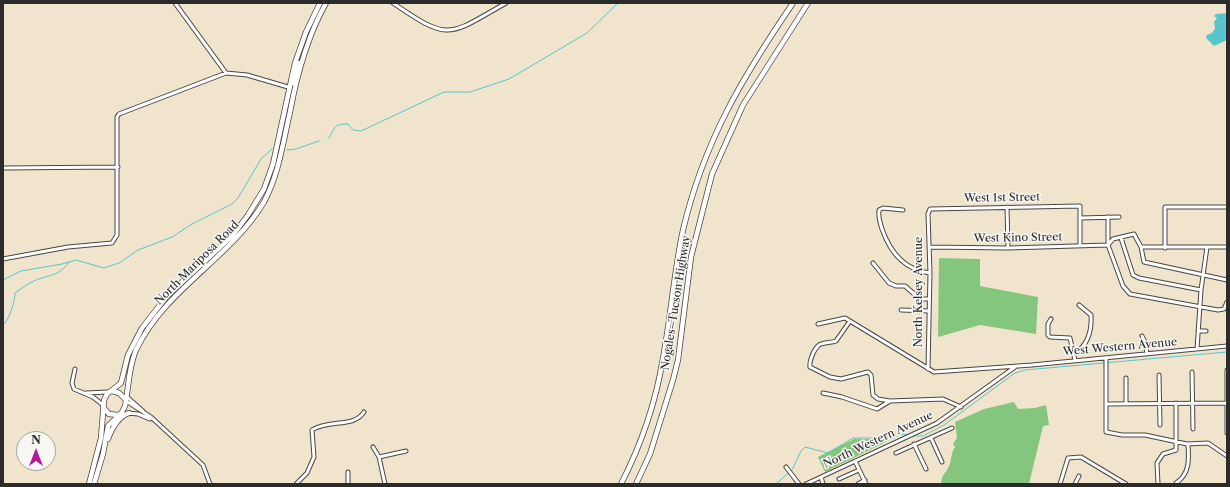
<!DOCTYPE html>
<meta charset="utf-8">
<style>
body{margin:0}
#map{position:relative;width:1230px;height:487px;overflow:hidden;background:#f1e4cc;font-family:"Libre Caslon Text",serif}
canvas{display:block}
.frame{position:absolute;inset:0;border:4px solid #2b2b2b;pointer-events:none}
.north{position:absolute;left:16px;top:431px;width:40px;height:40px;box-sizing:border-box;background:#f6f6f2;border:1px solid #a5a5a2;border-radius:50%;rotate:0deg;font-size:11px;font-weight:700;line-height:16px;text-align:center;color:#2b2b2b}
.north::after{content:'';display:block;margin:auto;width:14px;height:18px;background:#b5179e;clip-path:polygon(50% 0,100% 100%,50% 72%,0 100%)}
</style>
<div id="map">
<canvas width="1230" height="487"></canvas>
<div class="frame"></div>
<div class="north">N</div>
</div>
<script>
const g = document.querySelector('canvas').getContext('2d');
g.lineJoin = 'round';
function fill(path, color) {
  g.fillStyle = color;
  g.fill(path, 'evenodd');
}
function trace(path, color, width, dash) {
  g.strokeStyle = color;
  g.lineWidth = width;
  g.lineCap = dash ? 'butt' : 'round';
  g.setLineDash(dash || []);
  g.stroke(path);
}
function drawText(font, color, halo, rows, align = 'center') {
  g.font = font + ' "Libre Caslon Text",serif';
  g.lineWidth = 3;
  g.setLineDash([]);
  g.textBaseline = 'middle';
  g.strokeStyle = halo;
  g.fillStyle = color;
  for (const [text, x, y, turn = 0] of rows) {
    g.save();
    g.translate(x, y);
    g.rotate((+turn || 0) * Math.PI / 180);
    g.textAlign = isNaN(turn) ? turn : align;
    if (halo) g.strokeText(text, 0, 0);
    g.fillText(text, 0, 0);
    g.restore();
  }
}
fill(new Path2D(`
 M939,258L980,259V286L1038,297L1036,334L980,325L938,337Z
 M1014,402L1018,409L1035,408L1046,405L1049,425L1043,426L1029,484H941C942,473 945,475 949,466C952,460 950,455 955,447L953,444L957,438L955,422L984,409Z
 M894,433L902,434L825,472L818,457L854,439H872Z`), '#85c67f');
fill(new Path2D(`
 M1227,13V40L1214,46L1206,38L1207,35L1212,33L1215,29L1214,22L1217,18L1214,16L1216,14Z`), '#57c5cb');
trace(new Path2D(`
 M328,139C336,129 331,124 348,124L353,130L361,131L444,92H470L509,79L587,33L618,3
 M287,150L296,149L319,141
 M3,280L21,271L62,264L76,260L104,268L119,263L138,250L172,237L192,224L232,204L238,198L261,159L272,149
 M3,325C9,321 15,301 15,293C21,289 27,284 34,281C48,274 58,278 69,262
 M912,436H923L944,425L1015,373L1025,370L1227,352
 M776,484L792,470L801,451L805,447L828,453L853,438H874L890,433L909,435`), '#57c5cb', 1);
const minor = new Path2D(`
 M175,3L226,73
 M393,3C450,42 448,36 506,3
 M3,168L118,167
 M1007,207L1008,248
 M903,210L883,208L879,210C878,217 880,223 882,229C890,252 904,270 930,273
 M1108,217V245L1123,286L1130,294L1218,310L1224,309L1227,302
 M1080,218L1119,217
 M1121,238L1133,275L1139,278L1201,290
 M1108,245L1113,239L1134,234L1141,247L1144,262L1227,280
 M929,247L1008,248L1108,245
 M1141,247H1227
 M1165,248V207H1227
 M3,259L68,247L112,243L117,235V117L119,114L226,73L247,75L288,87
 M873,263L889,283L896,286H905L920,299H929
 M901,310L929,311
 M1051,319L1048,324V335L1050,337L1070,338L1075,360
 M850,321L836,341C831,343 823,342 819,345C814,349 809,361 810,367L830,377L841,379L868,372L871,375L873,395L878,399L890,401
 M818,324L845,318L934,372L1032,365L1227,346
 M1198,331H1206
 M1142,336L1145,342L1147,354
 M1197,349L1201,290L1207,247
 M1073,354C1088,347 1092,330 1091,315L1079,305
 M1106,359V432L1122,435H1145L1187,444L1208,443L1227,456
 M75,369L72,383L74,389L93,397L103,405
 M928,369L930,273L928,214L930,209L1080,206V246
 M1227,370V433
 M1192,372L1193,429
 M1159,375L1160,425
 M86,393L108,392
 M823,393L842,397L877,409L890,401L943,399L961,407
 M126,396L143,411
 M126,401L151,417L203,465L210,484
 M1126,403V378
 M1106,404L1227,403
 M127,413L138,414L150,419
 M931,438L942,462
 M914,444L926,469
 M373,447L379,457L385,484
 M896,453L952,428
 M379,457L406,451
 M855,461L866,484
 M786,467L799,484
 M821,477L823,484
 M839,479L859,470
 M1176,483C1190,474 1189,459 1188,444
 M296,484L307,473L314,457L312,430C329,419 354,428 364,412
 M348,484V472
 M806,484L937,423L1015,367
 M858,484L865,480
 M1060,484L1068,458L1081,457L1126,484
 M1075,484L1079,476
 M1158,484L1157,463L1163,454L1176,450V403`);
const highway = new Path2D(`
 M292,83L298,63
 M112,391L119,393L125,399
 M103,407L109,414L118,415
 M108,439C112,428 118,417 129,413
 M89,484L101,438L104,400L107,394L121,383L128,355L142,328L167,296L233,235L248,215L264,189L273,164L295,63L306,32L320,3
 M94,484L103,454L108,426L122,412L125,406C129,387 128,369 136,350C165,289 230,259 264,202C279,174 283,142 290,112C297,74 307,37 326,3
 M621,484C641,445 656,402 663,358C671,316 674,272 683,230C704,141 742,78 793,3
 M636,484L650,454L673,380L678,360L691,257L712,174L743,105L808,3`);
trace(minor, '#494743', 5);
trace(highway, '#494743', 6);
trace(minor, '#fff', 3);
trace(highway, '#fff', 4.5);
drawText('11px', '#2b2b2b', '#f6f6f2', [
 ["West 1st Street",1002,198,-1],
 ["West Kino Street",1018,238,-1],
 ["North Mariposa Road",197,263,-45],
 ["North Kelsey Avenue",919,292,-90],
 ["Nogales–Tucson Highway",676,303,-81],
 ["West Western Avenue",1120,347,-5],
 ["North Western Avenue",878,440,-25]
]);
</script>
